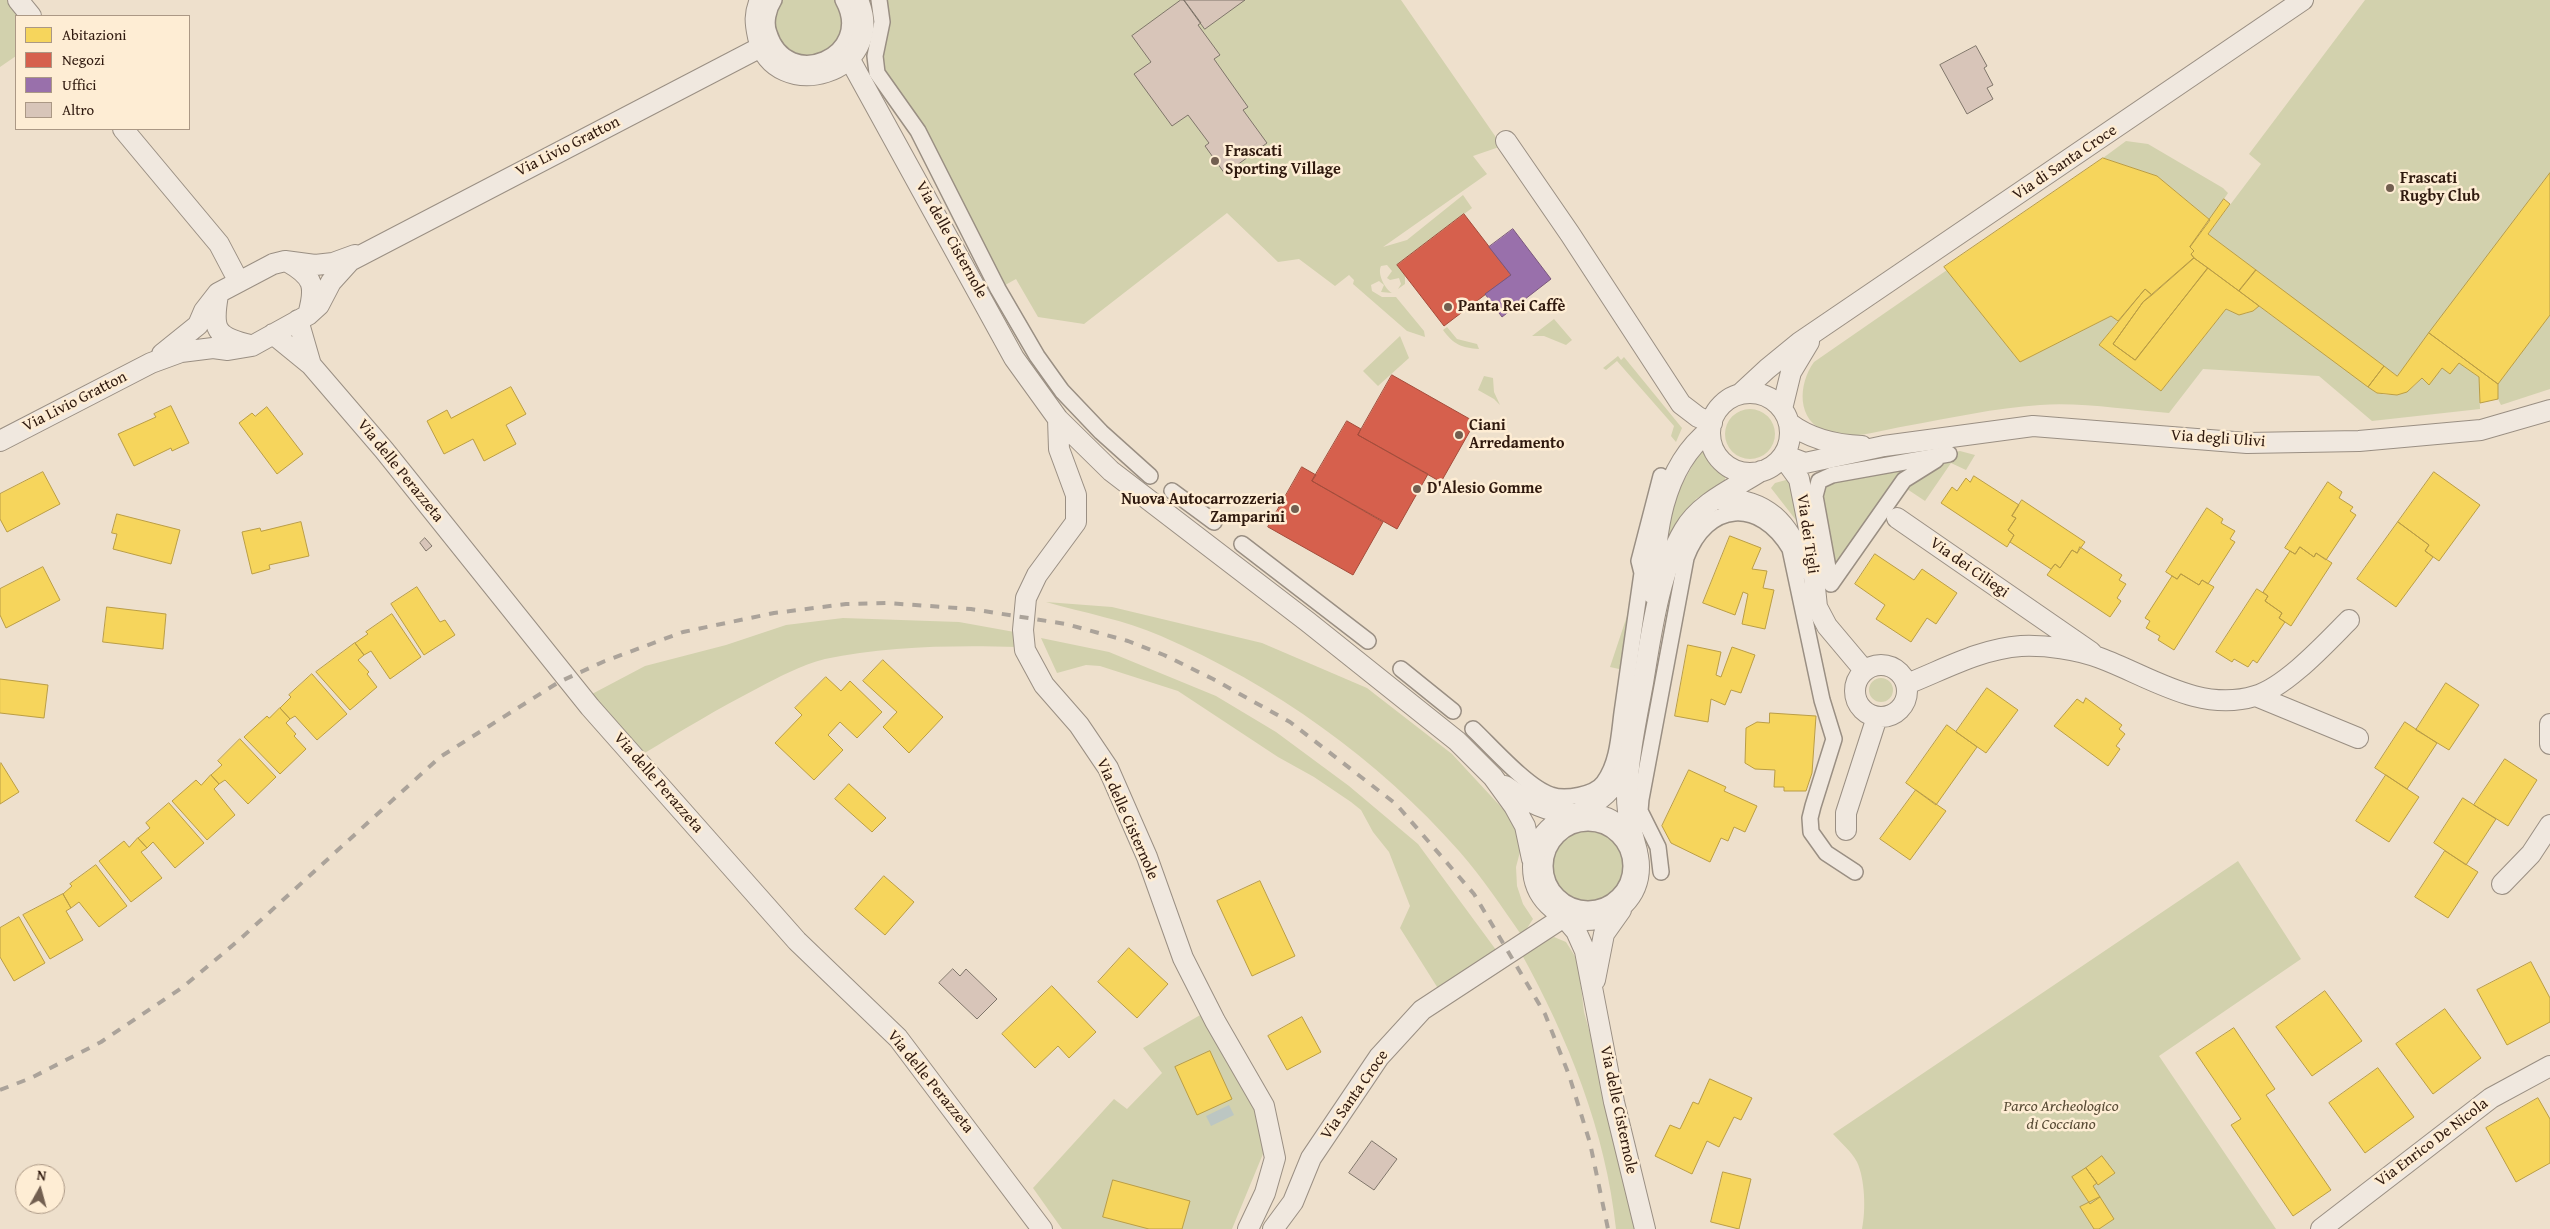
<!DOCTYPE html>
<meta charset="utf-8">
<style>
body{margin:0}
#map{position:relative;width:2550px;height:1229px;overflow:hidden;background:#eee0cc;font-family:"Gentium Book Plus",serif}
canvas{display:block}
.legend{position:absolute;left:15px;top:15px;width:175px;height:115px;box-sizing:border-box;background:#feedd4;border:1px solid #ab9885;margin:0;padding:6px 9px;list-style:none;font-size:15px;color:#2f190e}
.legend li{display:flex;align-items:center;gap:10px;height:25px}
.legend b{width:25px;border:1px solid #ab9885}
.north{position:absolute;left:15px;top:1164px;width:50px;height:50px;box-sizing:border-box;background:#feedd4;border:1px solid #ab9885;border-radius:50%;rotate:7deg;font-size:14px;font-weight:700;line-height:20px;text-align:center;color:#2f190e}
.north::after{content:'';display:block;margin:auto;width:18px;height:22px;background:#725f50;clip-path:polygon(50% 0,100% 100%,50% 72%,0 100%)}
</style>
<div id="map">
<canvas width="2550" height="1229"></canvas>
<ul class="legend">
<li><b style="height:14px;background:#f6d55c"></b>Abitazioni</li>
<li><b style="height:14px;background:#d6604d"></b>Negozi</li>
<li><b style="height:14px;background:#9970ab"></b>Uffici</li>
<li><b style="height:14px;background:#d8c5b9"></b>Altro</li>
</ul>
<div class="north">N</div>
</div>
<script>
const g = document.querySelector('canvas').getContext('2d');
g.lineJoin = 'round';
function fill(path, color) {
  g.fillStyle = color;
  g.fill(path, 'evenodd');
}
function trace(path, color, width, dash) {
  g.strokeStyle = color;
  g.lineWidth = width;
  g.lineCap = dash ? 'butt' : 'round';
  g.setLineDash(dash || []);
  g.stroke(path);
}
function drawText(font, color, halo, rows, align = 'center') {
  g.font = font + ' "Gentium Book Plus",serif';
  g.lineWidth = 5;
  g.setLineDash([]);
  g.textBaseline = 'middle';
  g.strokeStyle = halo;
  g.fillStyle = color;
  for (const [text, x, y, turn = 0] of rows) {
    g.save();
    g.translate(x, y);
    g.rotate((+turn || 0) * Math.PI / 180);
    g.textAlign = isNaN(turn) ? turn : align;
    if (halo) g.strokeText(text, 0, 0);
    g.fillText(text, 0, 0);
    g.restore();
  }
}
fill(new Path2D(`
 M0,0H7L20,16H16V56L0,67Z
 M774,0H843L849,33L813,64L772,42Z
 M879,0H1401L1502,146L1473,156L1487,174L1383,247L1407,240L1463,195L1472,208L1398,265L1405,275V284L1398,289L1401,284L1399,278L1390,280L1387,278L1392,271L1387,265L1381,266C1377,274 1385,289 1392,293L1381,292L1384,285L1379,281L1371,285L1372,291L1382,297H1396L1424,331L1425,337L1407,331L1353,284L1354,280L1349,275L1335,286L1299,259L1278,262L1227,213L1084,324L1038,317L1016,279L998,289L941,174L877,73Z
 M2365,0H2550V173L2397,376L2208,234L2261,164L2249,154Z
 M2126,141L2148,144L2223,188L2228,193L2210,220L2157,176L2103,158Z
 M1947,270L2020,362L2111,316L2118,321L2099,345L2161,391L2226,309C2238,316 2248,316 2259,306L2377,393C2396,398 2409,393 2422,378L2429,384L2442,368L2459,363L2479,377L2480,409L2372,421L2319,376L2203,369L2169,413C2128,410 2081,402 2040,405C1995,408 1950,418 1906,426C1881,430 1852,441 1827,432C1796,421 1798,384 1814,362Z
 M2550,315V389L2501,405L2498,399V384Z
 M1554,319L1572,340L1566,345L1544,336H1532Z
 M1447,327L1457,339L1477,344L1479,349C1462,348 1453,344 1443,330Z
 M1400,336L1409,358L1378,386L1363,371Z
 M1618,356L1621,360L1624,357L1682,428L1676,442L1671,436L1674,426L1617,361L1606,370L1603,368Z
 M1484,376L1493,378L1494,392L1500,405L1494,399L1478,390Z
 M1725 434a25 25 0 1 1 50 0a25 25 0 1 1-50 0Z
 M1705,448L1725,475V481L1696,499L1672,535L1668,536L1666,532L1674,499L1701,450Z
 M1960,451L1975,455L1966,470L1951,463L1925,501L1901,485L1831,584L1819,481Z
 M1786,480L1790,481L1799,524L1771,488L1775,483Z
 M1639,561L1628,671L1610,667L1627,616Z
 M1046,602L1112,607L1262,643L1367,688L1452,754L1515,822L1521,848L1516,867L1517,886L1523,904L1533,919L1522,936C1502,907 1482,877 1459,851C1378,759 1274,685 1161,636C1125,620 1084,613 1046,602Z
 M843,618L959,622L1020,633L1018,647C957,645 884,646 825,659C801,665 779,677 758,688C719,708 681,731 643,754L592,694L645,666L726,645L786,625Z
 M1041,638L1109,652L1216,696L1276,732L1349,786L1418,844L1499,954L1439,990L1400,928L1410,906L1389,852L1373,832L1361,810L1351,802L1314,777L1278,757L1178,691L1100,666L1086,665L1057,673Z
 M1869 690a12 12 0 1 1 24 0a12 12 0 1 1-24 0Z
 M1545 866a43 43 0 1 1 86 0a43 43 0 1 1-86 0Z
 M2238,861L2301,959L2159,1056L2276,1229H1862C1866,1210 1865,1179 1857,1162C1852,1152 1840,1142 1833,1134Z
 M1554,937L1566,942L1578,961L1584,1012L1603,1080L1636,1229H1616C1606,1132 1568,1038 1521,953Z
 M1202,1014L1259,1114L1265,1149L1232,1229H1062L1033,1188L1114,1099L1127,1109L1162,1073L1143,1048Z`), '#d2d1ad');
fill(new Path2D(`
 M1229,1105L1234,1115L1211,1126L1206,1116Z`), '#bcc6c2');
const homes = new Path2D(`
 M2103,158L2157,176L2210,220L2190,247L2194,251L2191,254L2194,258L2152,295L2145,289L2118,321L2111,316L2020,362L1944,267Z
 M2550,173V315L2498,384L2429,333Z
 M2224,199L2230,204L2208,234L2256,270L2239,291L2194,258L2191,254L2194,251L2190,247Z
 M2194,258L2208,268L2135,360L2113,344L2143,302Z
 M2208,268L2259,306L2253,311L2239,315L2226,309L2161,391L2099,345L2145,289L2152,295L2143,302L2113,344L2135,360Z
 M2256,270L2384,366L2368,387L2239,291Z
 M2429,333L2498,384V399L2480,403L2479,377L2459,363L2450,374L2442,368L2429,385L2422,378L2407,392L2397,395L2377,393L2368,387L2384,366L2397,376Z
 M511,387L526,414L506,425L516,444L484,461L473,439L444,454L427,421L447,410L451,418Z
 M171,406L189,443L172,451L171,448L134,466L118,434L156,417L154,414Z
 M267,407L303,454L277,474L239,423L252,413L255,416Z
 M43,472L60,504L7,532L0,519V494Z
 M2434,472L2480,505L2439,561L2425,551L2429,545L2398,522Z
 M1974,476L2019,505L2012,516L2016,518L2008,530L2014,535L2007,547L1941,503L1952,487L1957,491L1966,478L1970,482Z
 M2328,482L2342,492L2339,498L2353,507L2350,511L2356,515L2326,560L2316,553L2314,557L2300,547L2295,554L2285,548Z
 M2022,500L2085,542L2077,553L2072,550L2060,568L2055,564L2051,569L2010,542L2014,535L2008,530L2016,518L2012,516Z
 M2207,508L2223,519L2221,523L2235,531L2230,539L2235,542L2208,584L2202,580L2199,585L2181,574L2177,579L2166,572Z
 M117,514L180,530L171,564L113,549L117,534L112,533Z
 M301,522L309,556L269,565L270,569L252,574L242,532L260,528L261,531Z
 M2398,522L2429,545L2425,551L2433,557L2396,607L2357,579Z
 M1730,536L1761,548L1752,569L1767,571L1763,588L1774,590L1765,629L1742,624L1748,594L1743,592L1735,615L1703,603Z
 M2080,547L2122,575L2119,580L2126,584L2117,598L2121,601L2110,617L2047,575L2055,564L2060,568L2072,550L2077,553Z
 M2300,547L2314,557L2316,553L2332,563L2291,626L2279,618L2282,613L2265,601L2268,596L2263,592L2290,551L2295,554Z
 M1875,554L1914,580L1922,569L1957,593L1936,624L1927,618L1911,642L1876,619L1885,605L1855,584Z
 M43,567L60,600L6,628L0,615V589Z
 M2181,574L2199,585L2202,580L2214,587L2174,650L2158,640L2160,636L2146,628L2150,621L2145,618L2172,576L2177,579Z
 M417,587L440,622L445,620L455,635L424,655L391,604Z
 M2257,589L2268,596L2265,601L2282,613L2279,618L2285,622L2257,663L2253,660L2248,667L2234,659L2232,662L2216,652Z
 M107,607L166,614L163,649L103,642Z
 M392,614L421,657L390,679L371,651L364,655L355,643L368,634L366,632Z
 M355,643L364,655L358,660L369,672L367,674L377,687L350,710L316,672Z
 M1688,645L1721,652L1716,675L1721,677L1732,647L1755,655L1741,693L1731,690L1725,705L1711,699L1708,722L1675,716Z
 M883,660L943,717L909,753L883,727L897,712L863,681Z
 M312,674L347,714L317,740L295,716L290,719L280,708L291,697L289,695Z
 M826,677L841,691L850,681L882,712L857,738L840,722L828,735L843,750L814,780L775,743L802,715L795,708Z
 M0,679L48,685L44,718L0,713Z
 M2446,683L2479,705L2449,750L2416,730Z
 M1987,688L2018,710L1986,753L1956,732Z
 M2086,698L2122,725L2119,729L2125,734L2116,746L2120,749L2108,766L2054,726L2077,699L2083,703Z
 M280,708L290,719L286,723L296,734L294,736L306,749L280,774L244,737L267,716L269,718Z
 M1770,713L1816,716L1812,773L1806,791H1784V787H1774L1775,770L1755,769L1745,763L1746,728L1757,722L1769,723Z
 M2405,722L2437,743L2407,789L2375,768Z
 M1947,725L1977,747L1936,805L1906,783Z
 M240,739L276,777L248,804L225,780L219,784L211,775L222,765L218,761Z
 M2505,759L2537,780L2508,826L2474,805Z
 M1,763L19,792L0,804V764Z
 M1689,770L1726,787L1724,791L1757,806L1745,832L1734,827L1728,841L1721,838L1710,862L1671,843L1662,826Z
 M211,775L219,784L214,789L235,815L207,840L172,801L196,780L201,785Z
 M2386,775L2419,797L2389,842L2356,821Z
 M849,784L886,818L872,832L835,799Z
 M1916,790L1946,811L1910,860L1880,839Z
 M2463,798L2496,819L2466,865L2434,843Z
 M169,803L204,843L175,868L153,842L147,848L138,838L150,828L146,823Z
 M138,838L147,848L141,852L162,878L131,902L99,861L124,841L129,847Z
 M2445,851L2478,872L2448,918L2415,897Z
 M96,865L127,906L99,927L79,902L71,908L63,894L72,886L70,884Z
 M884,876L914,902L885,935L855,909Z
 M1260,881L1295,956L1252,976L1217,901Z
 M63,894L71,908L66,911L83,940L50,959L23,915Z
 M19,917L45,963L14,981L0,957V928Z
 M1129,948L1168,984L1137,1018L1098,982Z
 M2531,962L2550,998V1022L2507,1045L2477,990Z
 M1052,986L1096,1032L1069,1058L1058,1046L1035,1068L1002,1034Z
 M2325,991L2362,1041L2312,1076L2276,1027Z
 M2445,1009L2481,1058L2433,1094L2396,1044Z
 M1302,1017L1321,1052L1287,1070L1268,1036Z
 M2234,1028L2275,1089L2266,1095L2331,1190L2293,1216L2231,1125L2241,1119L2196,1053Z
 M1210,1051L1232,1099L1197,1115L1175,1067Z
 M2378,1068L2414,1117L2365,1153L2329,1103Z
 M1710,1079L1752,1098L1741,1120L1734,1117L1719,1147L1707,1141L1692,1174L1655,1156L1670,1125L1680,1129L1693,1102L1698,1104Z
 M2538,1098L2550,1119V1163L2516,1182L2486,1128Z
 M2102,1156L2115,1173L2098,1185L2086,1168Z
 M2086,1168L2097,1183L2093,1186L2100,1197L2090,1204L2072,1177Z
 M1723,1172L1751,1179L1739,1229L1711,1222Z
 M1113,1180L1190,1201L1182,1229H1149L1103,1217Z
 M2100,1197L2114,1219L2099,1229H2094L2080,1207Z`);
fill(homes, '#f6d55c');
trace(homes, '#ba9d45', 1);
const shops = new Path2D(`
 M1464,214L1511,275L1444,326L1397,265Z
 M1392,375L1475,422L1441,482L1358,435Z
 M1347,421L1361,429L1358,435L1428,474L1397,529L1312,481Z
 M1302,467L1316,475L1312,481L1383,522L1353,575L1268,527Z`);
fill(shops, '#d6604d');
trace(shops, '#a44b3a', 1);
const offices = new Path2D(`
 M1513,229L1551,279L1502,317L1485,294L1511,275L1489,247Z`);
fill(offices, '#9970ab');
trace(offices, '#79567c', 1);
const building = new Path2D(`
 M1181,0H1184L1201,23L1198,25L1220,55L1214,59L1248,107L1243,110L1267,143L1225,174L1205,146L1209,143L1188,115L1172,126L1134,74L1151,62L1132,36Z
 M1184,0H1245L1205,29Z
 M1976,46L1987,66L1984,68L1993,85L1987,88L1993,99L1967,114L1940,65Z
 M425,538L432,546L426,551L420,543Z
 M953,969L960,976L966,969L997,999L977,1019L939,983Z
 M1372,1141L1397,1159L1374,1190L1349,1173Z`);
fill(building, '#d8c5b9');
trace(building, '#7f756a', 1);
const pedestrian = new Path2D(`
 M774,0C768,9 765,23 769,33C787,92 874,56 843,0
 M879,0L882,22L875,56L877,73L918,131L998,289L1037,356L1062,391L1101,432L1150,476
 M1172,491L1214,522
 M1242,544L1368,641
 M1831,584L1815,496L1819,481L1832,475L1949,454
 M1831,584L1904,480L1936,460
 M1401,669L1453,711
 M1473,729C1491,746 1528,788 1551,795C1565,800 1595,795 1604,782C1618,763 1619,736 1622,713C1629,666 1635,620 1642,573L1639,561L1661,476
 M1545 866a43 43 0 1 1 86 0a43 43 0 1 1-86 0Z
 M1661,872L1658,847L1640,811L1641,799L1686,558C1707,501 1760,498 1790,549L1822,700L1834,739L1813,806L1810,818L1811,832L1826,853L1855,872`);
const minor = new Path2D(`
 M18,0L31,16
 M760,0C754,14 755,23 758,37C775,106 889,74 858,0
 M849,58L1014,358L1058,419L1111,471L1308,622L1457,741L1493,777L1514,806L1525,826L1532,859
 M123,129L219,244L239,282
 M1506,141L1570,234L1681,404L1698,417L1712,423
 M288,262C314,277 316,286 308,315
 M218,295C212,329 215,337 250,345
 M298,320L311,365L384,450L590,707L797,941L898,1038L1042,1229
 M273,334L311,365
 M162,354L198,325L204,311L218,293L273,264L285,261L315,265L333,263L355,255
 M1710 433a40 40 0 1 1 80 0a40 40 0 1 1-80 0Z
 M1740,394L1767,369L1800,342L2303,0
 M1782,409L1791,372L1809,342
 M1058,419L1059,449L1076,495V522L1037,575L1026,598L1023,630L1025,650L1044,685L1079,725L1108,768L1147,857L1183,958L1215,1021L1264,1106L1275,1158L1265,1193L1248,1229
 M1789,423C1810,439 1835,445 1862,446
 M0,441L151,363L181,352L213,348L228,350L252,346L308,315L319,305L331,282L350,261L761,47
 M1784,455L1805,463L1884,446L2033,426L2247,443L2359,441L2481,430L2550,410
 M1783,457L1799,479L1809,529L1817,607L1827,626L1864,670
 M1716,499C1768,497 1789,524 1807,569
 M1897,518L2091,652
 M1653,594C1655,536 1661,468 1710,430
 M1855 691a26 26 0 1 1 52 0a26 26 0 1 1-52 0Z
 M1907,684C1945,669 1980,649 2021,646C2046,645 2077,649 2100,658C2149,676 2200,713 2255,696C2286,687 2326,643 2349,620
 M2256,696L2358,738
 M2550,724V744
 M1505,786C1530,803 1545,812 1576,814
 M1533 867a53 53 0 1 1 106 0a53 53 0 1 1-106 0Z
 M1577,814C1600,801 1615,789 1627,765
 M1846,830V813L1877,717
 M1637,851C1632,833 1627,815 1627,796C1628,758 1636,720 1643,683C1651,635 1659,572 1684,530C1700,502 1735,488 1761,471
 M2502,884L2531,854L2550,825
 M1564,917L1576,931L1585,951L1614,1102L1645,1229
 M1595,980L1604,934L1621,910
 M1273,1229L1293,1202L1311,1158L1379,1057L1422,1010L1564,917
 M2321,1229L2491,1098L2550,1066`);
trace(pedestrian, '#9a8f83', 18);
trace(minor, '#9a8f83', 22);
trace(pedestrian, '#f0e8df', 15);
trace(minor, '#f0e8df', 20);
trace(new Path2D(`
 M0,1090L31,1078L101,1042L183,987L239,940L440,757L559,682L605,661L683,632L774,613L846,604L887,603L971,609L1066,624L1128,641L1164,655L1213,679L1290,722L1396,804L1474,894L1545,1014L1569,1075L1590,1143L1608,1229`), '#aba39a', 4, [9, 9]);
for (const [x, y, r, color] of [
 [1215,161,5,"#725f50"],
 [2390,188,5,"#725f50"],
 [1448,307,5,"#725f50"],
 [1459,435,5,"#725f50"],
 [1417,489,5,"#725f50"],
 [1295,509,5,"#725f50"]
]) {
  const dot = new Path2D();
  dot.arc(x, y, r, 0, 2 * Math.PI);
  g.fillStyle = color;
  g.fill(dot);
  trace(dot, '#feedd4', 2);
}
drawText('16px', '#2f190e', '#feedd4', [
 ["Via Livio Gratton",568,147,-27],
 ["Via di Santa Croce",2065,163,-34],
 ["Via delle Cisternole",951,240,61],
 ["Via Livio Gratton",75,402,-27],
 ["Via degli Ulivi",2218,439,4],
 ["Via delle Perazzeta",400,471,51],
 ["Via dei Tigli",1807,534,82],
 ["Via dei Ciliegi",1969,568,35],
 ["Via delle Perazzeta",658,783,49],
 ["Via delle Cisternole",1127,819,66],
 ["Via delle Perazzeta",930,1082,51],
 ["Via Santa Croce",1355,1095,-55],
 ["Via delle Cisternole",1618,1110,78],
 ["Via Enrico De Nicola",2432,1143,-37]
]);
drawText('bold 16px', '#2f190e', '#feedd4', [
 ["Frascati",1225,152],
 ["Sporting Village",1225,170],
 ["Frascati",2400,179],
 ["Rugby Club",2400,197],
 ["Panta Rei Caffè",1458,307],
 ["Ciani",1469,426],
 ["Arredamento",1469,444],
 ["D'Alesio Gomme",1427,489],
 ["Nuova Autocarrozzeria",1285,500,"right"],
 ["Zamparini",1285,518,"right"]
], 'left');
drawText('italic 16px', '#594c36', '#feedd4', [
 ["Parco Archeologico",2061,1107],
 ["di Cocciano",2061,1125]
]);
</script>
